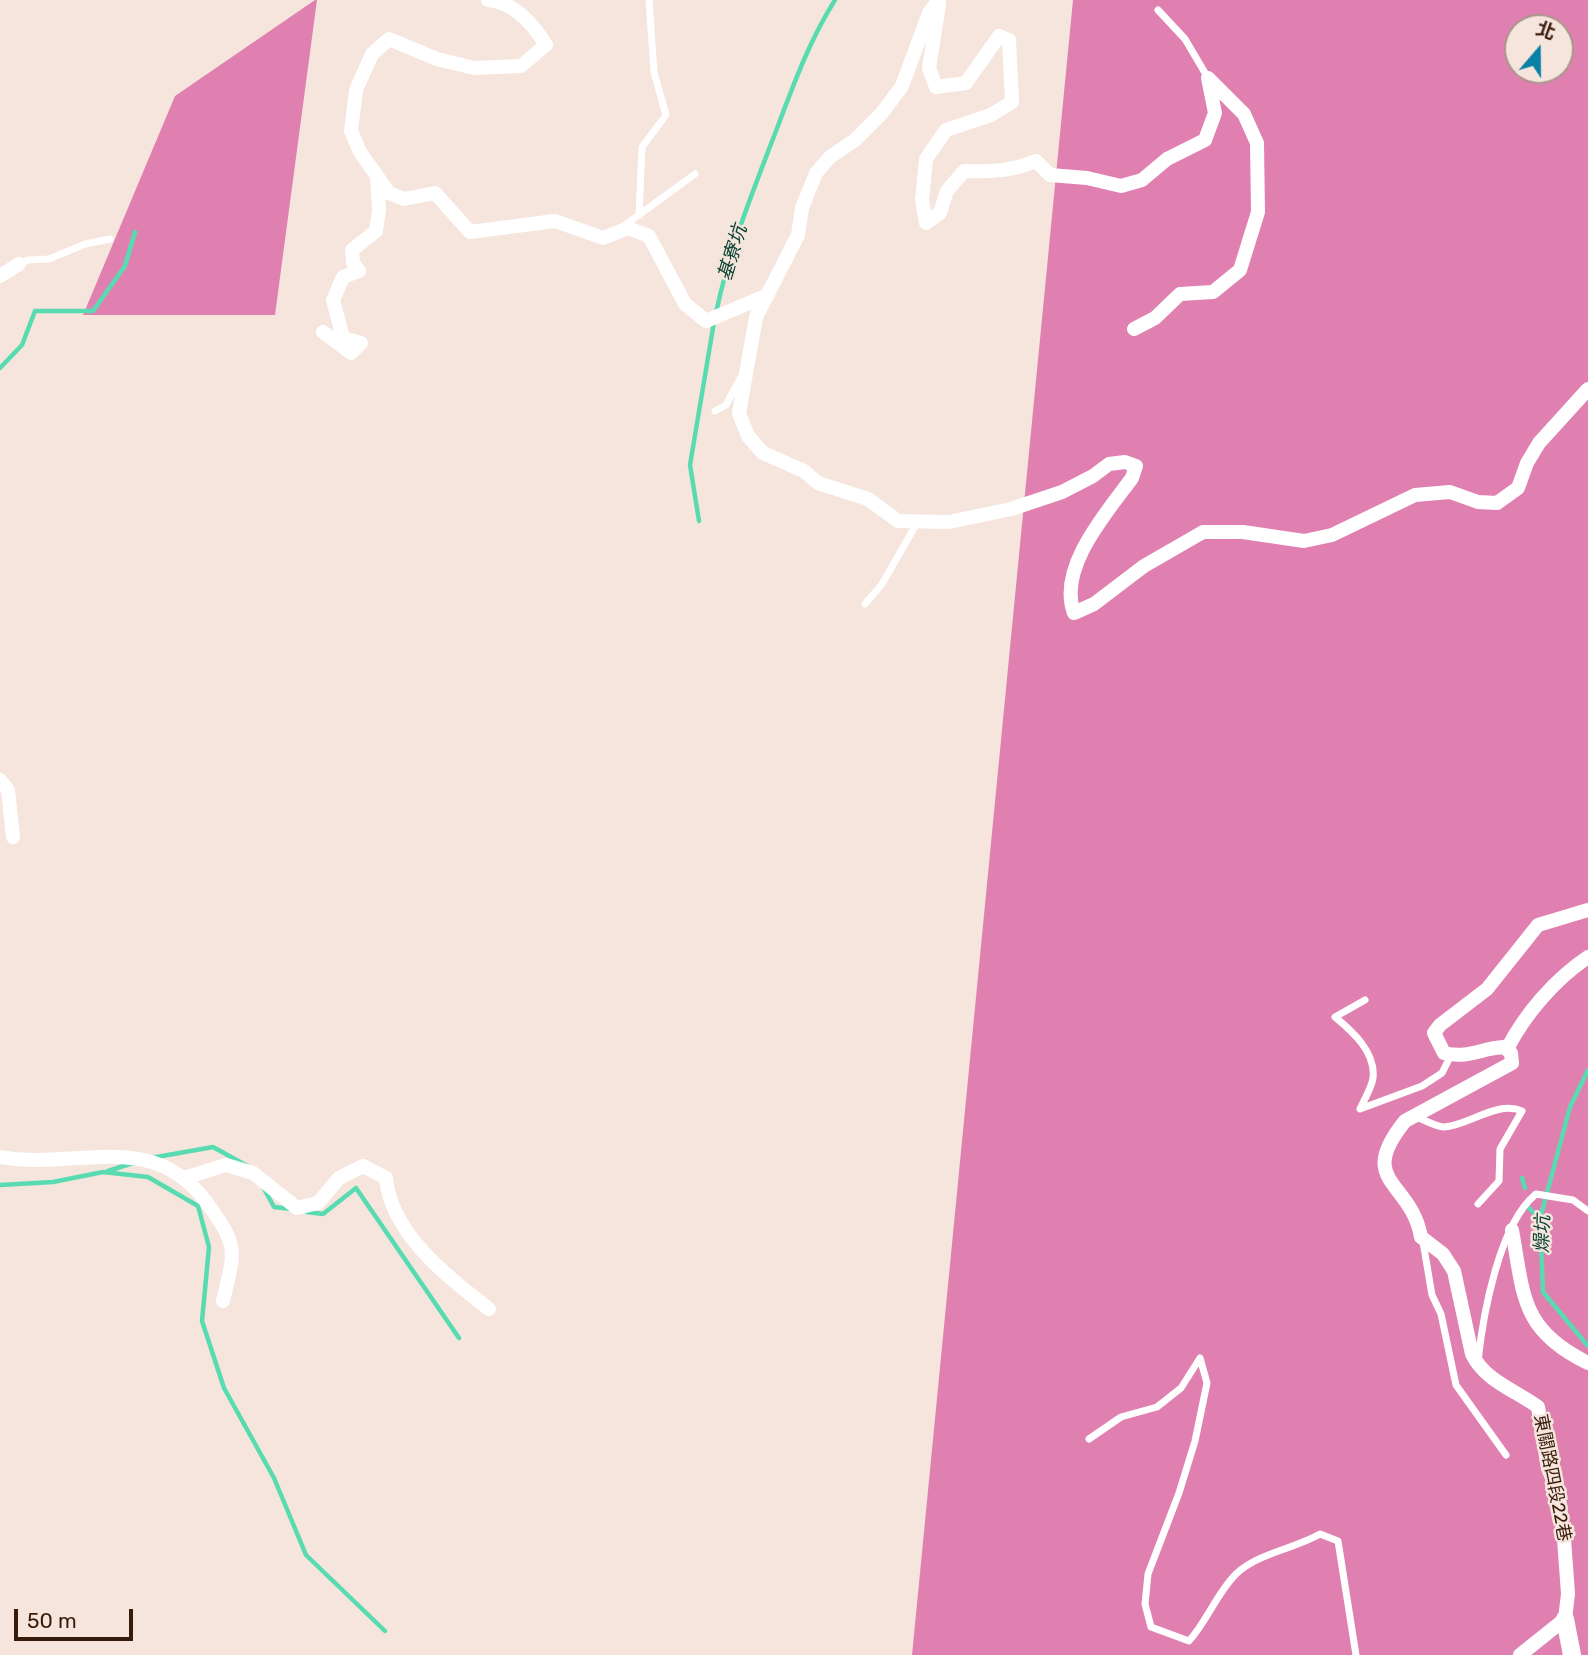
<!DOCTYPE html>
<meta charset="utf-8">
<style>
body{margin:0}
#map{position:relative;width:1588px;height:1655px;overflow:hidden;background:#f5e5dd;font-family:Rubik,"Noto Sans TC",sans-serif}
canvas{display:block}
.north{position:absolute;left:1504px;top:14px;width:70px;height:70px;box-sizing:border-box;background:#f5e5dd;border:2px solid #a99589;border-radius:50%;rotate:20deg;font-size:19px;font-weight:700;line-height:28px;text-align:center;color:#381c0b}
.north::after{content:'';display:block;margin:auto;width:24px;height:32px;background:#0a80a7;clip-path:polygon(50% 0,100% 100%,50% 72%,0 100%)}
.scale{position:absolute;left:14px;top:1609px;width:119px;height:32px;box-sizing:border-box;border:4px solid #381c0b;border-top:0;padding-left:9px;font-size:21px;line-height:24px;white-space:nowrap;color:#381c0b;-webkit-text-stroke:5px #f5e5dd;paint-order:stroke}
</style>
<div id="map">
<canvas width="1588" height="1655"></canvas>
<div class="north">北</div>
<div class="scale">50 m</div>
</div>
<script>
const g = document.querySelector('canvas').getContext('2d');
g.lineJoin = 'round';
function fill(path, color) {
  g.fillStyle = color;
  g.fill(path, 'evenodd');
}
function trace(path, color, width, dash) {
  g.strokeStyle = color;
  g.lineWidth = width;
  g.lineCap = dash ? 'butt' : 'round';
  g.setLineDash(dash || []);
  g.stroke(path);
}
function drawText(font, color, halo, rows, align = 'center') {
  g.font = font + ' Rubik,"Noto Sans TC",sans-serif';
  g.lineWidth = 5;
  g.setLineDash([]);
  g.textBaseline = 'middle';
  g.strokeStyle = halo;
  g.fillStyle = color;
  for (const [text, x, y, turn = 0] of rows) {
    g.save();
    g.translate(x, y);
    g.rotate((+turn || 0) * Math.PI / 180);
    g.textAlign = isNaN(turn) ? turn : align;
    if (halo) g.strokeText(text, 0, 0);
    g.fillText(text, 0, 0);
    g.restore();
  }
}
fill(new Path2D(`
 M315,0H317L275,315H83L175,96Z
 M1073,0H1588V1655H912ZM1518,28H1560V70H1518Z`), '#e080b1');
trace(new Path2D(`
 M716,313C729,250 753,191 776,131C793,86 809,41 835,0
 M0,368L22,345L35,311H93L125,266L135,232
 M699,521L690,465L714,322
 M1588,1070L1570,1107L1540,1219L1543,1292L1588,1346
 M151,1158L213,1147L251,1168
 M108,1171L133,1163
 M1522,1178L1525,1188
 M0,1185L53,1182L103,1172L148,1177L198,1206L209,1247L202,1321L224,1388L274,1478L306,1555L385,1631
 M263,1187L274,1207L292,1209
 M1528,1207L1540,1219
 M307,1212L323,1214L356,1188L459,1338`), '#58dbb1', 4.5);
trace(new Path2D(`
 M1158,10L1185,39L1208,78
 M639,215L642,147L666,115L654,72L649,0
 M625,225L695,174
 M19,264L28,260L49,259L85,244L110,239
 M715,411L726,405L741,377
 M865,604L882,584L917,523
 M1365,1000L1335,1017C1352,1031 1376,1052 1373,1078C1372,1087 1364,1100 1360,1109L1422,1086L1442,1073L1451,1055
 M1417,1117C1424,1120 1437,1127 1444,1127C1468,1126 1497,1100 1522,1111L1500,1149L1499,1181L1478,1204
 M1423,1242L1432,1295L1441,1314L1456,1385L1506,1455
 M1478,1361C1483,1315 1499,1224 1536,1194L1573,1200L1588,1211
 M1089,1439L1121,1417L1157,1407L1181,1388L1200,1358L1207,1383L1195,1441L1179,1493L1148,1574L1145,1604L1151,1627L1189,1641C1207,1621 1217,1593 1236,1574C1258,1553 1294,1549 1320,1534L1338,1541L1356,1655`), '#fff', 7);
trace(new Path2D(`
 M488,0C514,2 533,24 546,45L521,66L474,68L437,59L389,39L372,54L356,90L351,131L360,152L389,193L404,199L435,193L470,232L555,221L603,238L628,228L649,236L685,304L706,321L768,295
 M939,0L929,13L902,86L882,113L855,140L830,157L816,173L802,208L798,235L756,317L739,413L748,436L763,453L804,471L818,483L868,499L898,521L949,522L1011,509L1062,492L1093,476L1109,464L1125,462L1136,466L1132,478C1107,512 1057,568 1074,613L1094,604L1144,566L1203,532H1243L1304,541L1332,535L1415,495L1450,492L1478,502L1497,503L1518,488L1527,463L1539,443L1588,389
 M939,5L929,68L936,87L966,83L999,36L1009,40L1012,102L991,115L946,130L926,159L922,200L926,223L940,213L947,191L964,171C990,172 1012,171 1036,161L1050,175L1087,178L1121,186L1142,180L1167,159L1205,140L1215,113L1208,78L1244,114L1257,143L1258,212L1240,270L1213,292L1180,294L1155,318L1134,329
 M0,276L19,264
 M323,332L351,353L361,343L343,338L333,300L343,277L359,271L353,263L352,250L376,231L379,210L377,177
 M0,780L8,790L13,837
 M1507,1049C1525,1014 1555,979 1588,957
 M0,1157C75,1171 152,1127 207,1203C239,1247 235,1250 223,1301
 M184,1178L226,1165L253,1173L297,1208L318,1203L339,1178L363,1166L386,1178C391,1234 448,1277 489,1309
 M1512,1230C1524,1297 1521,1330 1588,1363
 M1520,1655L1565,1619L1568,1594L1564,1539L1558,1492L1548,1468L1538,1407C1515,1390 1485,1381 1472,1354L1454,1271L1443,1254L1421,1237C1411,1180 1355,1183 1405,1121L1512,1063L1511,1053L1504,1047C1480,1048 1470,1059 1444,1053L1434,1033L1440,1025L1487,989L1538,925L1588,910`), '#fff', 14);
trace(new Path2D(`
 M1565,1619L1572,1655`), '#fff', 18);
drawText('18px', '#381c0b', '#f5e5dd', [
 ["東關路四段22巷",1552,1478,79]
]);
drawText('italic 19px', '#084332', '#f5e5dd', [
 ["基寮坑",733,253,-73],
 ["燥坑",1543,1234,-88]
]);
</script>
